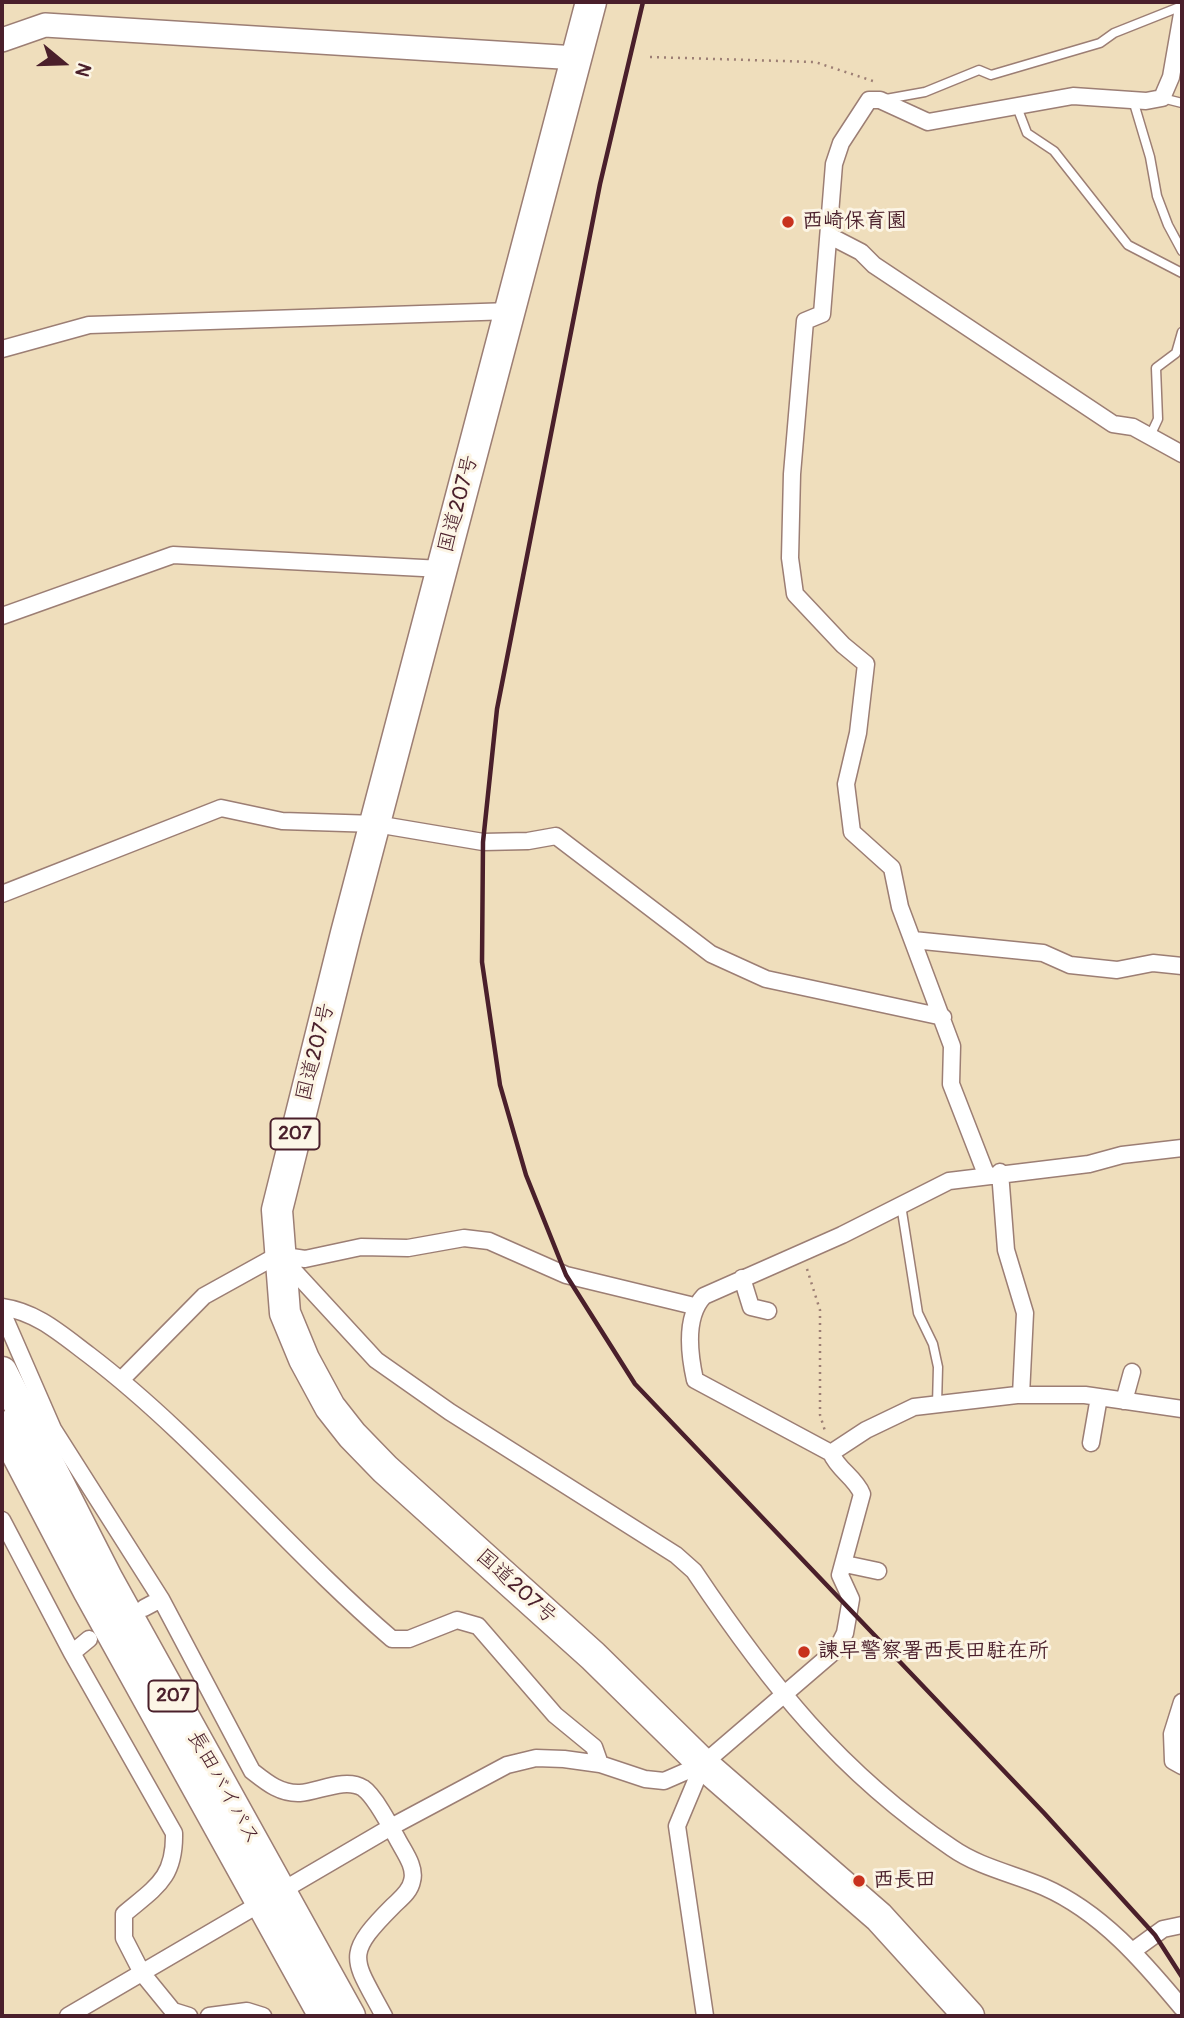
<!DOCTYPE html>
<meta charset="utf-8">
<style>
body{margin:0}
#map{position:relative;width:1184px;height:2018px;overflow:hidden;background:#efdebc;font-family:Pangolin,sans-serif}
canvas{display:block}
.frame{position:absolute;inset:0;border:4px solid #4a1f2b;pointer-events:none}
.north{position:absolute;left:28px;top:28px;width:70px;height:70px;-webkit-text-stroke:5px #fcf5e5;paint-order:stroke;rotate:109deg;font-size:19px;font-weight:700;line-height:28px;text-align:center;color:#4a1f2b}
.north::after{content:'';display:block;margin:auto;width:24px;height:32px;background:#4a1f2b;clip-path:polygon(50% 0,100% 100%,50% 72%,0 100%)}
</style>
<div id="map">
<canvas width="1184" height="2018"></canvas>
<div class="frame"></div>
<div class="north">N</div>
</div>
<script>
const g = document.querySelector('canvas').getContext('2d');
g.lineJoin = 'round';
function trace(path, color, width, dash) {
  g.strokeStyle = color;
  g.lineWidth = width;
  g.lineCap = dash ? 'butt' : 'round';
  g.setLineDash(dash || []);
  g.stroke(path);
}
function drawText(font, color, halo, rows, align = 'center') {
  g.font = font + ' Pangolin,"Klee One",sans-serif';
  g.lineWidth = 6;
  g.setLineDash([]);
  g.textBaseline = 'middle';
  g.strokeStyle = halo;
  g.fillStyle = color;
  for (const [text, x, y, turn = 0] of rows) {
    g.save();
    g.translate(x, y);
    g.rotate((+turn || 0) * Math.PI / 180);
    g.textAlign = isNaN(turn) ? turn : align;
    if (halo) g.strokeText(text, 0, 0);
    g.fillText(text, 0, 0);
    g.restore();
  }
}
const lane = new Path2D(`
 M1162,98L1182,103
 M886,99L925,92L979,70L991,75L1100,43L1114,33L1182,6
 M1133,100L1150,157L1157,196L1168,225L1182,251
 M1017,107L1027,133L1054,151L1128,245L1182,273
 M1150,436L1158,419L1156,368L1176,353L1182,332
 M901,1205L918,1313L933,1344L938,1367L937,1405`);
const street = new Path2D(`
 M830,236L861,252L874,265L1113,424L1133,427L1182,454
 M2,349L89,325L511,311
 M2,616L173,555L442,569
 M2,894L221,808L282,821L376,824L483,842L528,841L556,836L711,954L766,979L943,1017
 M913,940L1043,953L1070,965L1117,970L1153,963L1182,966
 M1000,1172L1006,1250L1025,1313L1021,1395
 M986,1174L951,1084L952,1046L900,907L892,868L852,832L846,784L858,733L866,664L843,645L795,594L790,558L792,474L805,321L822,314L834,164L841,143L869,100H880L928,122L1073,96L1146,101L1162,98L1171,77L1182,14
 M282,1258L376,1360L450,1412L676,1555L694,1571C769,1683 839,1772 952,1848C979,1867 1014,1874 1044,1887C1101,1912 1143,1961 1182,2008
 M742,1278L751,1307L768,1311
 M2,1307C37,1312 61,1334 89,1355C199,1439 287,1549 392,1639H409L457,1620L478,1626L555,1715L594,1747L600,1764
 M2,1312L53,1429L161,1599L252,1771C266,1782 280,1794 300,1793C318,1792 345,1777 363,1788C375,1796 392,1829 399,1842C405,1853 416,1868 412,1881C410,1892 400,1899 393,1906C343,1956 353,1958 384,2016
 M121,1380L204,1296L278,1255L305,1259L361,1247L408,1248L464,1238L489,1241L566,1275L694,1306
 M1124,1401L1132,1372
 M1091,1443L1099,1397
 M831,1453L866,1430L914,1407L1017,1395H1085L1182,1409
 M2,1520L72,1653L174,1833C175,1878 156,1887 124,1914V1938L142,1973L173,2011L189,2016
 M845,1564L878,1571
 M144,1608L161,1599
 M72,1653L89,1639
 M1182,1702L1172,1734L1173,1761L1182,1766
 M703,1764L677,1826L705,2016
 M1134,1950L1163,1929L1182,1925
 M68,2016L391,1827L507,1765L536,1758L564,1759L600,1764L645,1779L664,1781L703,1764L837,1649L845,1633L851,1599L840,1575L862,1494C855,1477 838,1470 831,1453L695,1380C689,1353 685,1316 704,1296L842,1235L949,1181L1089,1164L1122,1155L1182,1148
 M209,2016L247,2011L263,2016`);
const secondary = new Path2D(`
 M2,40L45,25L577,58`);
const highway = new Path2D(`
 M591,2L346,933L277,1210L285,1313L304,1359L330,1407L352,1435L385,1469L593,1656L703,1764L879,1917L969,2016
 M2,1372L107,1578L350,2016
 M2,1426L89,1592L324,2016`);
trace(lane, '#9c7e74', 11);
trace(street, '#9c7e74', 19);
trace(secondary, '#9c7e74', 26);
trace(highway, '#9c7e74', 33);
trace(new Path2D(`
 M650,57L815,62L873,81L874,84
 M807,1269L820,1310V1415L825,1431`), '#9c7e74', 2.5, [2, 5]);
trace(lane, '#fff', 8);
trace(street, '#fff', 16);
trace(secondary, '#fff', 23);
trace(highway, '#fff', 30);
trace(new Path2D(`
 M643,2L600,184L497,709L483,842L482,962L500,1085L526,1175L566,1275L635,1384L1044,1813L1155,1935L1182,1977`), '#4a1f2b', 4.5);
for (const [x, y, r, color] of [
 [788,222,7,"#c8321e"],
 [804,1652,7,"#c8321e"],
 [859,1881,7,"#c8321e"]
]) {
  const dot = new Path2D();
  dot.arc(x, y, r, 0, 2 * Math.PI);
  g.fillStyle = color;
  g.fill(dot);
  trace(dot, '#fcf5e5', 2.5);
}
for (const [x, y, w] of [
 [295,1134,49],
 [173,1696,49]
]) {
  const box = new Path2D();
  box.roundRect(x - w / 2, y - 15.5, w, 31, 5);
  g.fillStyle = '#fcf5e5';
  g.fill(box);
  trace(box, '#4a1f2b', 2);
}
drawText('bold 19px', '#4a1f2b', null, [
 ["207",295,1134],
 ["207",173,1696]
]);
drawText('bold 21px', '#4a1f2b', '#fcf5e5', [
 ["西崎保育園",802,222],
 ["諫早警察署西長田駐在所",818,1652],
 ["西長田",873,1881]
], 'left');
drawText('21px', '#4a1f2b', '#fcf5e5', [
 ["国道207号",459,504,-75],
 ["国道207号",316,1052,-76],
 ["国道207号",516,1587,42],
 ["長田バイパス",223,1788,61]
]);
</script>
